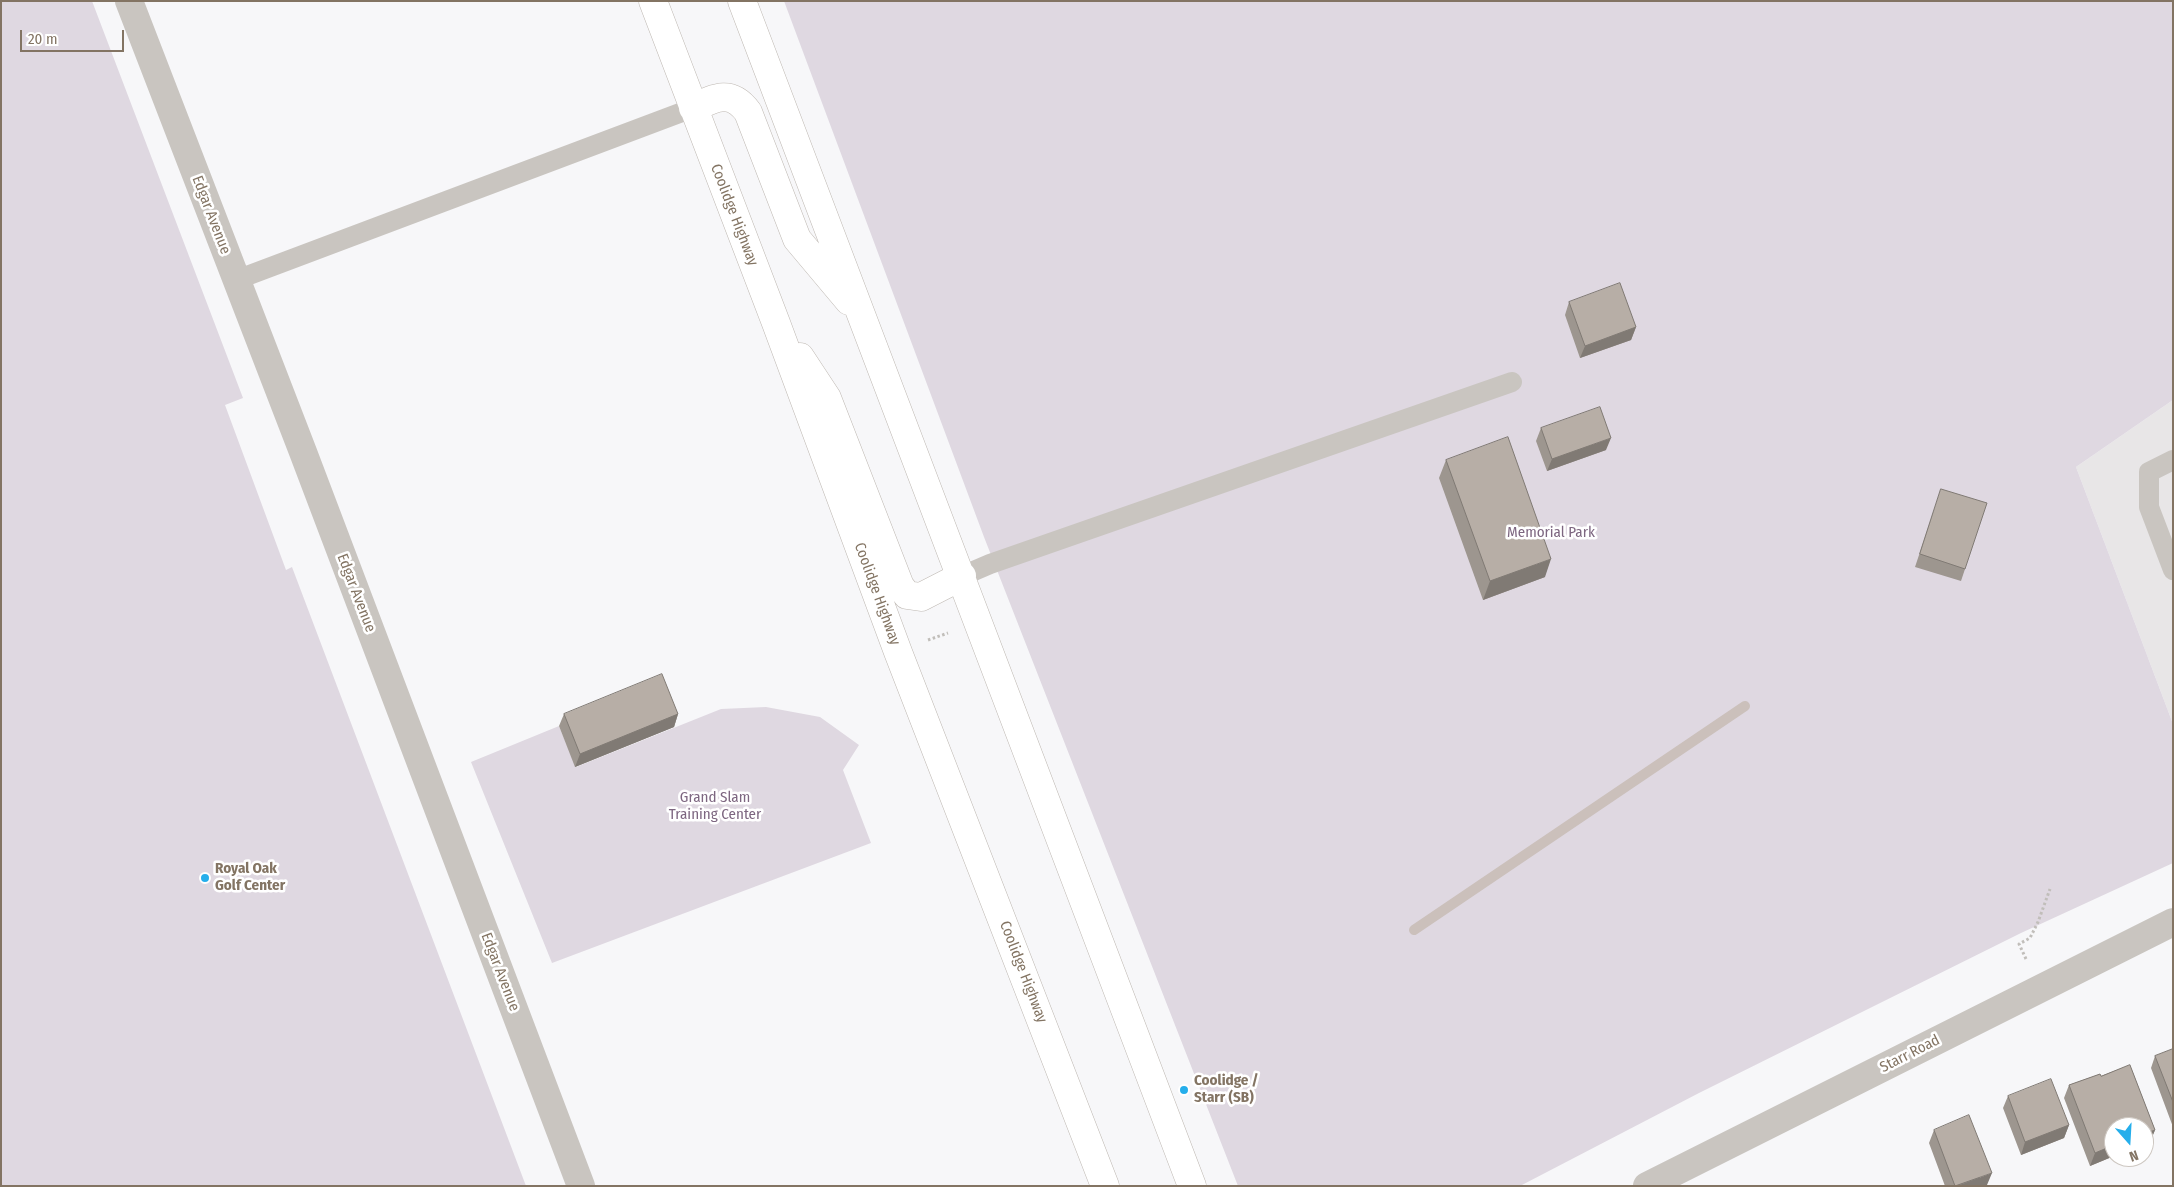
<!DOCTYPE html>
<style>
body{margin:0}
#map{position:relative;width:2174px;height:1187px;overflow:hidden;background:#f7f7f9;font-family:"Fira Sans Condensed",sans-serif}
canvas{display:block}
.frame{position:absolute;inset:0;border:2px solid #837463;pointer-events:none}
.north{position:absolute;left:2104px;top:1117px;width:50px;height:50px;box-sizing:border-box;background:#fff;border:1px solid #cdc7c1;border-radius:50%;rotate:161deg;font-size:14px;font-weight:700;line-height:20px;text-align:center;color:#837463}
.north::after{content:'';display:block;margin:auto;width:18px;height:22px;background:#25aeeb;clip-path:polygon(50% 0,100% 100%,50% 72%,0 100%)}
.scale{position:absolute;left:20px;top:30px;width:104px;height:22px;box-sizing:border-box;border:2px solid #837463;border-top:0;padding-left:6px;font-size:15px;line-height:18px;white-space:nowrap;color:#837463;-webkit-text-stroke:4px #fff;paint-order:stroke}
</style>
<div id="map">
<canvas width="2174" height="1187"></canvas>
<div class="frame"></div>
<div class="north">N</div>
<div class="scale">20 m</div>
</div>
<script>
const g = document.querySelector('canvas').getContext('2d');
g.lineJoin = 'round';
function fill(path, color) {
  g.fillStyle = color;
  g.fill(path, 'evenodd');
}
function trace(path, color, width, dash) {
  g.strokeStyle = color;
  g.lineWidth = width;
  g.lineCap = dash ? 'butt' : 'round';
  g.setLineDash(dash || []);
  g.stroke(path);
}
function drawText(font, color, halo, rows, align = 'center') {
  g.font = font + ' "Fira Sans Condensed",sans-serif';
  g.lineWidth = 5;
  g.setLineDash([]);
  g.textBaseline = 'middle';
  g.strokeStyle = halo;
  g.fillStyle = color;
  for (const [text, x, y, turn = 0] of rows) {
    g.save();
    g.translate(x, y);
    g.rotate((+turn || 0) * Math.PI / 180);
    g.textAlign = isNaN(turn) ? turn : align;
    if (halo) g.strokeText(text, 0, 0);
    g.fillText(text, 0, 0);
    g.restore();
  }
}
fill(new Path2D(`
 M2173,400V724L2076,467Z`), '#e8e6e7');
fill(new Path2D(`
 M1,1H92L243,398L225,405L286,570L292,567L526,1186H1Z
 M784,1H2173V400L2076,467L2173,724V863L2021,933L1699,1093L1520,1186H1238L984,537Z
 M766,707L820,717L859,745L843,770L871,843L552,963L471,762L559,726L576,767L721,709Z`), '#dfd8e1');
trace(new Path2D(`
 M1414,930L1745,706`), '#cbc0bb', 10);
const secondary = new Path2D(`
 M653,1L776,323L898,652L1105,1186
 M742,1L1192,1186
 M693,108C716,97 731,89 748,112L797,239L849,301
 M800,357L827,398L900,586L907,595L921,597L962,576`);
trace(secondary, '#beb8b2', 29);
trace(new Path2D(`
 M928,640L948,633
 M2026,959L2019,944L2030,938L2038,922L2050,889`), '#c1beba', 3, [2.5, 2.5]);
trace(new Path2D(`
 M236,280L693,108
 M2173,460L2149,472V507L2173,570
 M962,576L990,564L1512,382`), '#c9c5c0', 20);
trace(new Path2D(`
 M129,1L303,452L581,1186
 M1647,1186L2173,922`), '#c9c5c0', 28);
trace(secondary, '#fff', 28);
fill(new Path2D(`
 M1569,302L1636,327L1631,340L1580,358L1565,315Z
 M1541,428L1606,450L1547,471L1536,441Z
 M1446,460L1545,577L1483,600L1439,478Z
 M1941,489L1965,569L1961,581L1915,567Z
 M564,714H678L674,727L575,767L559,726Z
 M2173,1049V1127L2151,1068L2155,1056Z
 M2130,1065L2155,1130L2150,1142L2144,1145V1127H2114V1156L2090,1166L2064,1098L2069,1085L2100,1074L2101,1076Z
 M2008,1096L2069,1125L2064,1138L2021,1155L2003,1108Z
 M1934,1130L1987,1185L1945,1186L1929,1143Z`), '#9d968f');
fill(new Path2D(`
 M1636,327L1631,340L1580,358L1585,346Z
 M1611,438L1606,450L1547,471L1552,459Z
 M1551,559L1545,577L1483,600L1490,581Z
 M678,714L674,727L575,767L580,754Z
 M2069,1125L2064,1138L2021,1155L2025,1142Z
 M2155,1130L2150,1142L2144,1145V1134Z
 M2114,1145V1156L2090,1166L2095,1153Z
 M1992,1173L1987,1185L1957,1186Z`), '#807a74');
const building = new Path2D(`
 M1620,283L1636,327L1585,346L1569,302Z
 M1600,407L1611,438L1552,459L1541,428Z
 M1508,437L1551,559L1490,581L1446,460Z
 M1941,489L1987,503L1965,569L1920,554Z
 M662,674L678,714L580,754L564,714Z
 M2173,1049V1102L2155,1056Z
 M2130,1065L2155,1130L2144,1134V1127H2114V1145L2095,1153L2069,1085L2100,1074L2101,1076Z
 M2051,1079L2069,1125L2025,1142L2008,1096Z
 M1969,1115L1992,1173L1955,1186L1934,1130Z`);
fill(building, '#b7aea6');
trace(building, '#807a74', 1);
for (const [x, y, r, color] of [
 [205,878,5,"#25aeeb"],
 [1184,1090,5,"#25aeeb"]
]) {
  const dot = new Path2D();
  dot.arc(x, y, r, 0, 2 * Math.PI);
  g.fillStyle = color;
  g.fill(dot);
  trace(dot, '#fff', 2);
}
drawText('15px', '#837463', '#fff', [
 ["Edgar Avenue",211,215,69],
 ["Coolidge Highway",734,215,69],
 ["Edgar Avenue",356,593,69],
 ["Coolidge Highway",877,594,70],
 ["Edgar Avenue",500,972,69],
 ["Coolidge Highway",1023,972,69],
 ["Starr Road",1910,1054,-27]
]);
drawText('15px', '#7d6680', '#fff', [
 ["Memorial Park",1551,533],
 ["Grand Slam",715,798],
 ["Training Center",715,815]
]);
drawText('bold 15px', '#837463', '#fff', [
 ["Royal Oak",215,869],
 ["Golf Center",215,886],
 ["Coolidge /",1194,1081],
 ["Starr (SB)",1194,1098]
], 'left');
</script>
